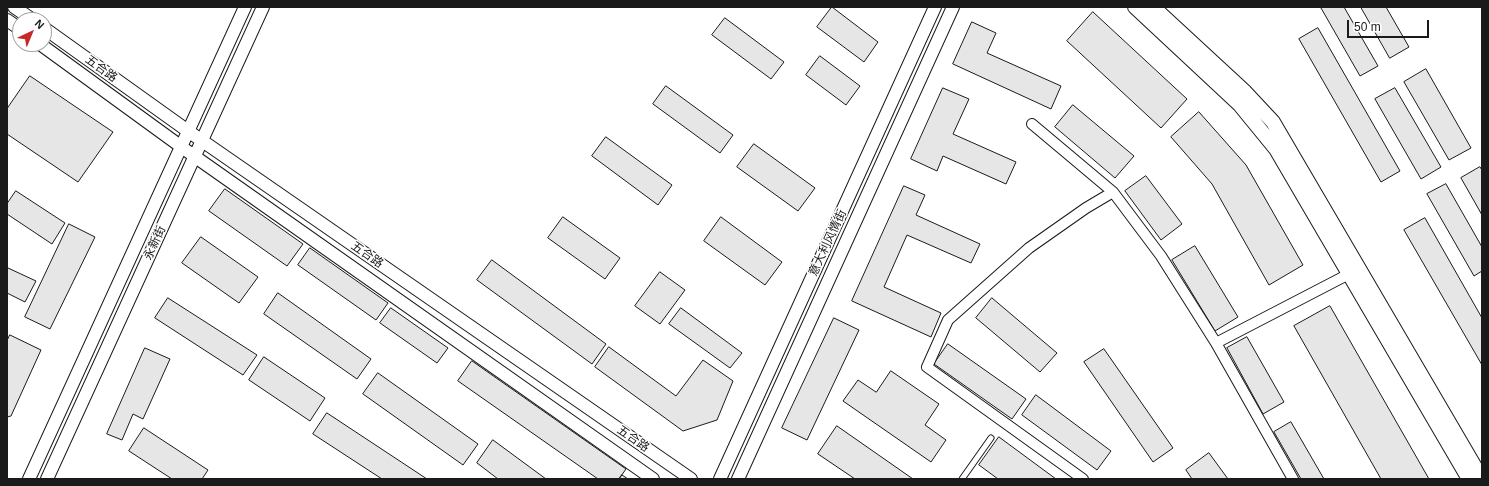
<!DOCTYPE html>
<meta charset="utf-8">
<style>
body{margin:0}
#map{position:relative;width:1489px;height:486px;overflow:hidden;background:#fff;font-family:Arial,sans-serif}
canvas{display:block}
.frame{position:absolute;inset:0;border:8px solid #1a1a1a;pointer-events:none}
.north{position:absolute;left:12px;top:12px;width:40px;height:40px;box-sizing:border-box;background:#fff;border:1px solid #a3a3a3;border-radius:50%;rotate:44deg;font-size:11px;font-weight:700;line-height:16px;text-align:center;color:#1a1a1a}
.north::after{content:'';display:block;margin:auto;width:14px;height:18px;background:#c62828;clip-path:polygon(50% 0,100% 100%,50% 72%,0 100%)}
.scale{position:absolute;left:1347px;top:20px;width:82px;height:18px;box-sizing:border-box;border:2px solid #1a1a1a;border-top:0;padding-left:5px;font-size:12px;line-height:14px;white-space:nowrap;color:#1a1a1a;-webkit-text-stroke:3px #fff;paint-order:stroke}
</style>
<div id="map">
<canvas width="1489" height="486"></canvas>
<div class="frame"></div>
<div class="north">N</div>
<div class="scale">50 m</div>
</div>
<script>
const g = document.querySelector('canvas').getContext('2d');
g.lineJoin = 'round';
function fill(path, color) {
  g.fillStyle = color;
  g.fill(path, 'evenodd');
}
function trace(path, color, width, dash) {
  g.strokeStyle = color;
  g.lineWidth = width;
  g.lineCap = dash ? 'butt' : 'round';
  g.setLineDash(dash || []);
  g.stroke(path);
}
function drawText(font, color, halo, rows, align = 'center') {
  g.font = font + ' Arial,"Noto Sans SC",sans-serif';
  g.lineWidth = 3;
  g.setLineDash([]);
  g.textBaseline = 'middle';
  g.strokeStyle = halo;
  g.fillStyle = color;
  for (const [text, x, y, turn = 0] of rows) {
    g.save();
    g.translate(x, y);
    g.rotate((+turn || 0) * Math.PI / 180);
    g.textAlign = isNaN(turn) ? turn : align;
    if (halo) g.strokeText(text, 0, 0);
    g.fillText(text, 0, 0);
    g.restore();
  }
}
const building = new Path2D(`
 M832,7L878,42L864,62L817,27Z
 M1322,7H1344L1378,66L1360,76L1321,8Z
 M1361,7H1386L1409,47L1390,58Z
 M1093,12L1187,99L1161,128L1067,41Z
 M725,18L784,62L771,79L712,35Z
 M972,22L996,33L987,53L1061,86L1051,109L953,64Z
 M1318,28L1400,171L1381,182L1299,39Z
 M820,56L860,86L846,105L806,75Z
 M1426,69L1471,148L1449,160L1404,82Z
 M30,76L113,132L78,182L7,134V109Z
 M666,86L733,135L720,153L653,104Z
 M943,88L969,99L953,134L1016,162L1006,184L943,156L937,171L911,159Z
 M1395,88L1441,167L1421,179L1375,99Z
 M1073,105L1134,156L1115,178L1055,127Z
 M1199,112L1246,165L1303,265L1269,285L1212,184L1171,137Z
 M606,137L672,185L658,205L592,156Z
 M754,144L815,188L798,211L737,167Z
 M1480,167L1482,170V215L1461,178Z
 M1146,176L1182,224L1161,240L1125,191Z
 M1446,184L1482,247V271L1474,276L1427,194Z
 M904,186L925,195L916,215L980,244L971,263L907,235L884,287L941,313L931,337L852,301Z
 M225,189L303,244L287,266L209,211Z
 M16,191L65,223L52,244L7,214V204Z
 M563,217L620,258L605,279L548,238Z
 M721,217L782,262L765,285L704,241Z
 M1425,218L1482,318V365L1404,230Z
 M69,224L95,237L50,329L25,317Z
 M201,237L258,277L239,303L182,263Z
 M1195,246L1238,317L1215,331L1172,260Z
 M310,248L388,303L376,320L298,265Z
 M492,260L606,344L592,364L477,280Z
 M8,268L36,281L25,302L7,293V271Z
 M660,272L685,290L660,324L635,306Z
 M278,293L371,359L357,379L264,314Z
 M168,298L257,355L243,375L155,318Z
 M992,298L1057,353L1040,372L976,318Z
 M1330,306L1429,479H1381L1294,326Z
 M391,308L448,348L437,363L380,323Z
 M681,308L742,353L730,368L669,324Z
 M834,318L859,330L807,440L782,428Z
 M10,335L41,350L11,416L7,417V341Z
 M1247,337L1284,402L1263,414L1227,348Z
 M948,344L1026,399L1012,419L934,364Z
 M609,347L676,396L703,360L733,381L717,420L683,431L595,367Z
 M145,348L170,359L143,419L133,414L122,440L107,434Z
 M1104,349L1173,448L1153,462L1084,362Z
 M264,357L325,398L310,421L249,380Z
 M472,361L626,469L619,479H598L458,381Z
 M891,371L939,404L925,425L946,440L931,462L843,401L858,380L876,392Z
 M378,373L478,444L463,465L363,394Z
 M1036,395L1111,451L1097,470L1022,415Z
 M327,413L427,479H382L313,434Z
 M1291,422L1324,479H1301L1274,432Z
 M837,426L913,479H855L818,454Z
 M144,428L208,470L202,479H172L129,451Z
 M999,437L1056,479H998L979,465Z
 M493,440L546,479H498L477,463Z
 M1209,453L1228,479H1192L1186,470Z
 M622,475L628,479H619Z`);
fill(building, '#e6e6e6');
trace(building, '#1a1a1a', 1);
const service = new Path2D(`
 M962,479L991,438`);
const minor = new Path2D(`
 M1032,124L1113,192L1161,256L1216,343L1293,479
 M1216,343L1349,274
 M1083,479L927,367L948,320L1029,248L1086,208L1113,192`);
const tertiary = new Path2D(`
 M14,7L33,20
 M7,20L20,29
 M44,28L188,131L691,479
 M40,44L194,156L653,479
 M29,479L245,7
 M47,479L263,7
 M720,479L935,7
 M738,479L953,7`);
const secondary = new Path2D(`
 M1135,7L1240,105L1276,149L1469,479
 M1153,7L1245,92L1273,122L1482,479`);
trace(service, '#1a1a1a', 7);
trace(minor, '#1a1a1a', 12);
trace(tertiary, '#1a1a1a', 14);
trace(secondary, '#1a1a1a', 16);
trace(service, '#fff', 5);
trace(minor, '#fff', 10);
trace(tertiary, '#fff', 12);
trace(secondary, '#fff', 14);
drawText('12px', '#1a1a1a', '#fff', [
 ["五合路",101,69,36],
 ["永新街",155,243,-65],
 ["意大利风情街",828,243,-65],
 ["五合路",367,255,35],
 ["五合路",633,439,35]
]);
</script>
